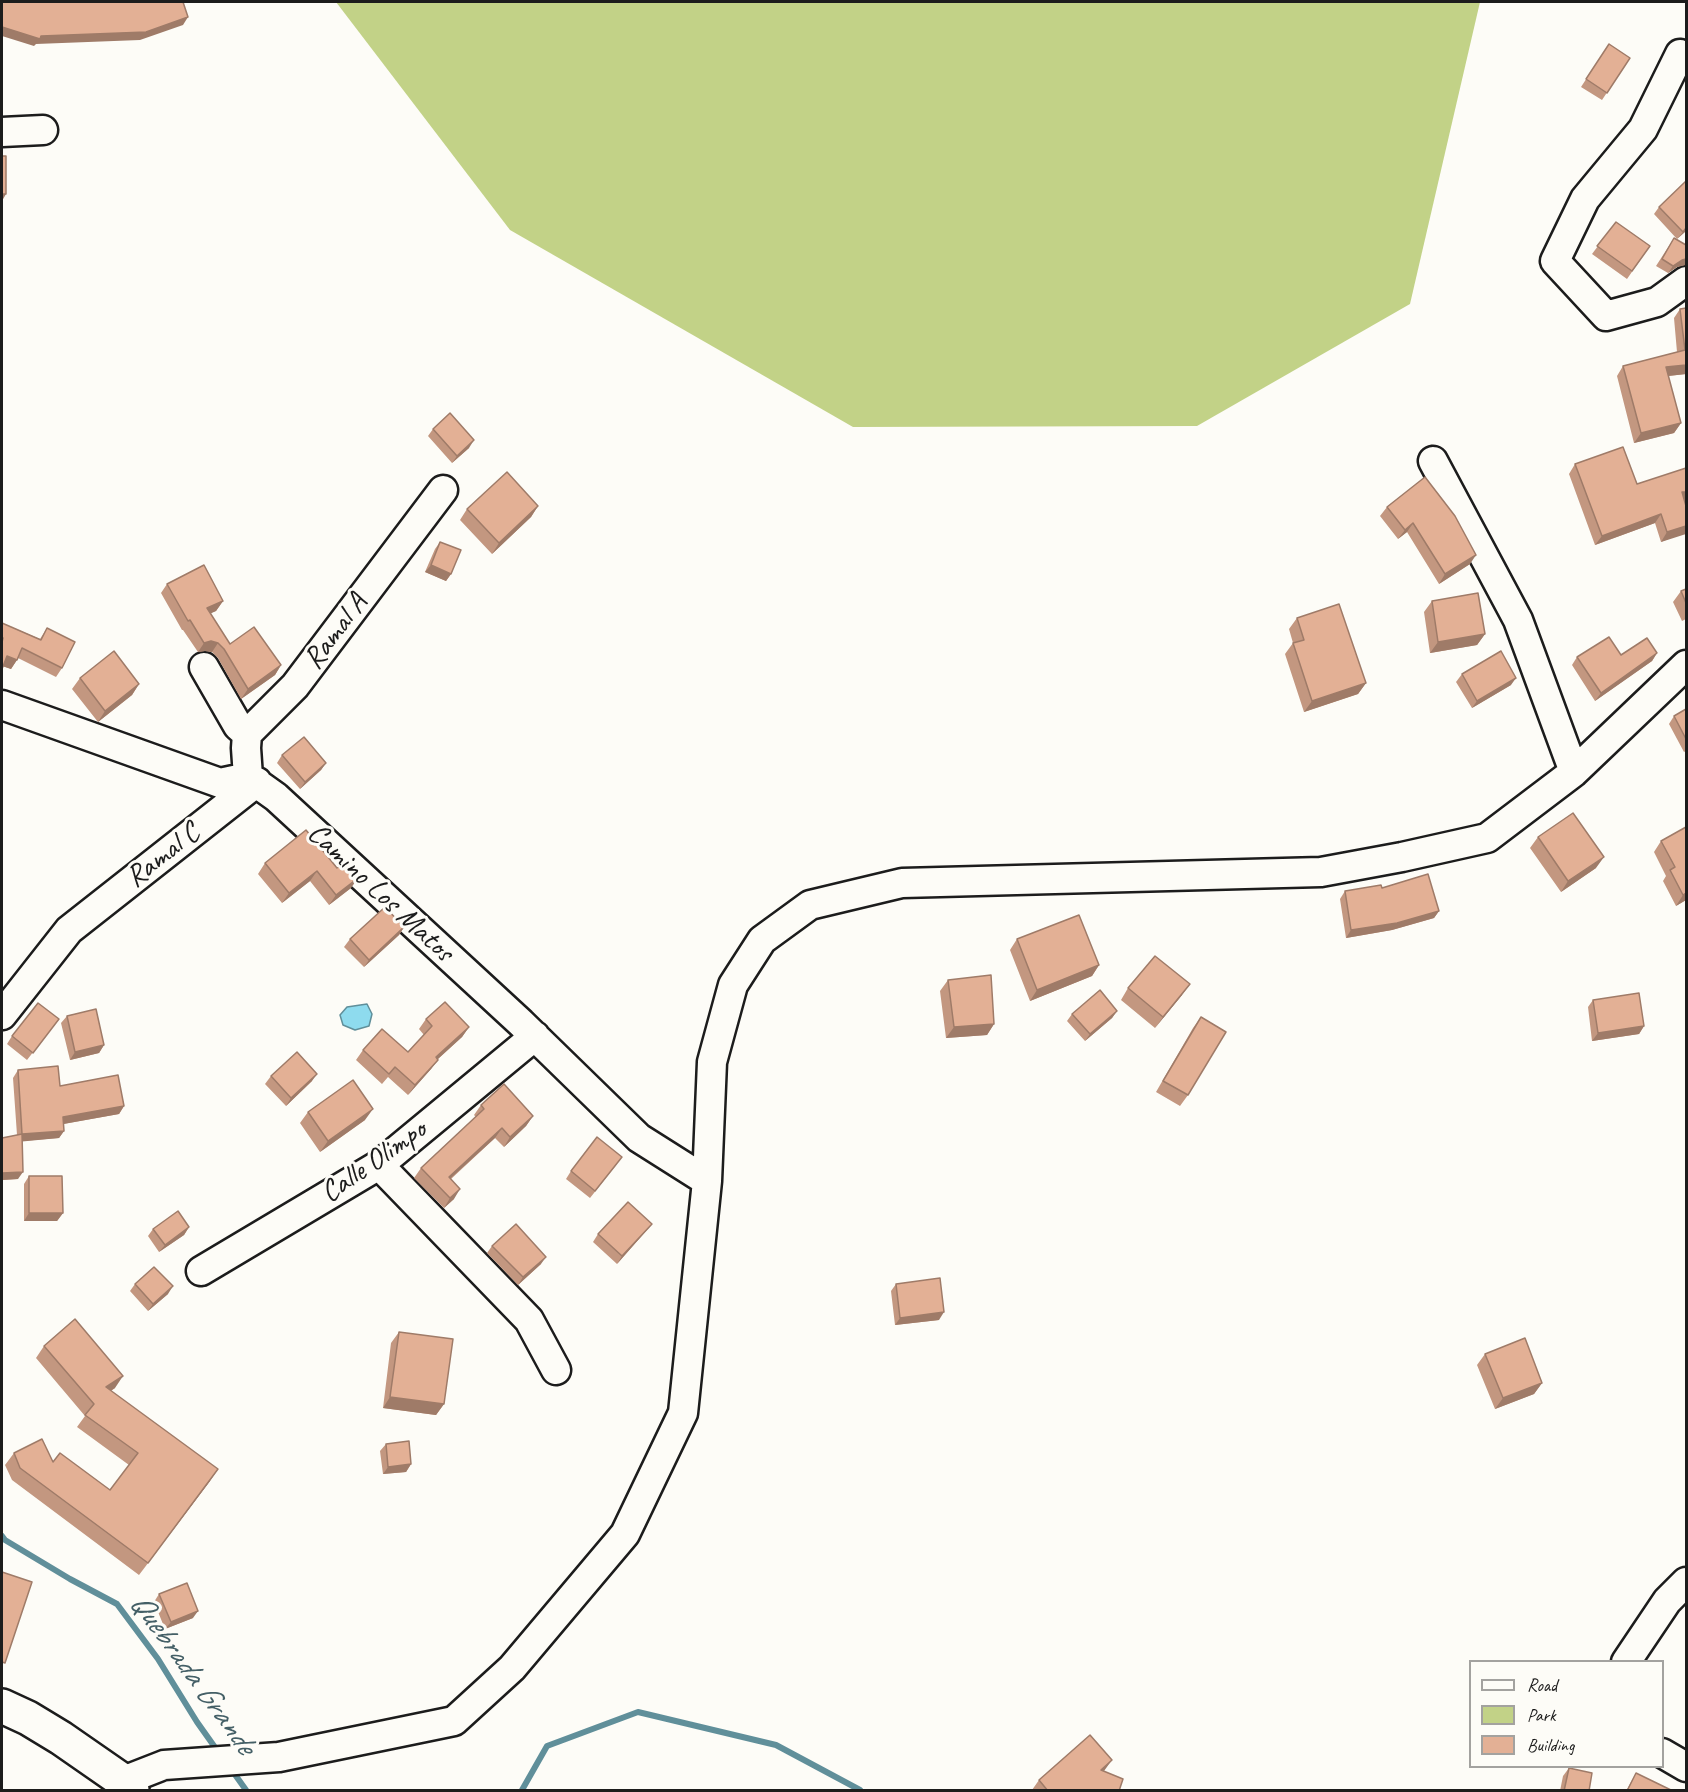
<!DOCTYPE html>
<style>
body{margin:0}
#map{position:relative;width:1688px;height:1792px;overflow:hidden;background:#fdfcf7;font-family:Caveat,sans-serif}
canvas{display:block}
.frame{position:absolute;inset:0;border:3px solid #1c1c1c;pointer-events:none}
.legend{position:absolute;left:1469px;top:1660px;width:195px;height:108px;box-sizing:border-box;background:#fdfcf7;border:2px solid #a3a29f;margin:0;padding:8px 10px;list-style:none;font-size:18px;color:#1c1c1c}
.legend li{display:flex;align-items:center;gap:12px;height:30px}
.legend b{width:30px;border:2px solid #a3a29f}
</style>
<div id="map">
<canvas width="1688" height="1792"></canvas>
<div class="frame"></div>
<ul class="legend">
<li><b style="height:8px;background:#fdfcf7"></b>Road</li>
<li><b style="height:16px;background:#c2d287"></b>Park</li>
<li><b style="height:16px;background:#e3b095"></b>Building</li>
</ul>
</div>
<script>
const g = document.querySelector('canvas').getContext('2d');
g.lineJoin = 'round';
function fill(path, color) {
  g.fillStyle = color;
  g.fill(path, 'evenodd');
}
function trace(path, color, width, dash) {
  g.strokeStyle = color;
  g.lineWidth = width;
  g.lineCap = dash ? 'butt' : 'round';
  g.setLineDash(dash || []);
  g.stroke(path);
}
function drawText(font, color, halo, rows, align = 'center') {
  g.font = font + ' Caveat,sans-serif';
  g.lineWidth = 6;
  g.setLineDash([]);
  g.textBaseline = 'middle';
  g.strokeStyle = halo;
  g.fillStyle = color;
  for (const [text, x, y, turn = 0] of rows) {
    g.save();
    g.translate(x, y);
    g.rotate((+turn || 0) * Math.PI / 180);
    g.textAlign = isNaN(turn) ? turn : align;
    if (halo) g.strokeText(text, 0, 0);
    g.fillText(text, 0, 0);
    g.restore();
  }
}
fill(new Path2D(`
 M336,2H1480L1410,304L1197,426L853,427L510,230Z`), '#c2d287');
const water = new Path2D(`
 M367,1004L372,1014L369,1026L355,1030L343,1025L340,1015L347,1007Z`);
fill(water, '#8edbee');
trace(water, '#608f9a', 1.5);
trace(new Path2D(`
 M2,1536L5,1540L70,1579L117,1604L158,1659L197,1722L219,1753
 M231,1769L246,1790
 M522,1790L547,1746L638,1712L776,1745L860,1790`), '#608f9a', 6);
const minor = new Path2D(`
 M1680,54L1643,129L1585,199L1555,261L1606,316L1657,302L1686,281
 M2,132L43,130
 M1433,461L1518,620L1574,772
 M204,667L238,726L247,734
 M2,705L220,783L248,777L276,797L521,1023L639,1138L707,1181
 M248,777L246,748L247,734L295,686L443,490
 M2,1015L69,930L257,782
 M379,1165L529,1320L556,1370
 M201,1271L379,1165L535,1036
 M1626,1662L1667,1601L1686,1582
 M1662,1753L1686,1767
 M123,1781L164,1765L279,1757L454,1721L512,1668L625,1534L683,1413L707,1181L712,1062L733,985L762,940L810,905L902,883L1321,872L1402,857L1487,838L1574,772L1686,665`);
const major = new Path2D(`
 M2,1706L28,1718L61,1738L123,1781L132,1790`);
trace(minor, '#1c1c1c', 33);
trace(major, '#1c1c1c', 38);
trace(minor, '#fdfcf7', 28);
trace(major, '#fdfcf7', 33);
fill(new Path2D(`
 M1609,44L1630,58L1602,100L1581,87Z
 M1659,207L1686,231L1677,239L1654,214Z
 M1616,222L1650,246L1627,279L1592,254Z
 M1674,238L1685,265L1677,267L1668,273L1656,266Z
 M1686,308V374L1668,376L1681,423L1674,433L1634,443L1617,376L1623,366L1677,352L1674,318L1680,309Z
 M433,429L469,448L452,463L428,436Z
 M1575,464L1686,500L1685,501L1686,506V532L1661,542L1655,523L1595,545L1569,474Z
 M1425,477L1470,564L1439,584L1407,532L1398,539L1380,516L1387,507Z
 M538,506L531,517L492,554L460,520L467,509Z
 M440,542L451,574L446,581L425,572L435,549Z
 M167,584L223,601L216,611L210,613L230,644L281,665L275,675L241,699L218,658L212,652L205,651L198,652L183,630H182L161,593Z
 M1686,589V619L1682,621L1673,602L1681,591Z
 M1432,601L1485,634L1477,645L1430,653L1424,612Z
 M1297,618L1366,683L1358,694L1304,712L1285,654L1293,643L1289,629Z
 M2,623L40,639L47,628L62,668L56,677L18,658L11,669L3,666L2,669Z
 M1657,653L1652,661L1595,701L1572,665L1577,657Z
 M1462,674L1511,685L1472,708L1456,682Z
 M80,678L139,684L132,695L98,722L72,689Z
 M1686,709V751L1684,752L1669,724L1674,716Z
 M282,755L326,763L321,770L300,789L277,763Z
 M1686,827V900L1676,906L1663,881L1666,876L1654,852L1661,841Z
 M1538,837L1596,868L1561,892L1530,848Z
 M265,863L337,868L351,888L329,905L310,881L282,903L258,874Z
 M1382,888L1439,911L1434,918L1392,930L1346,938L1340,899L1345,891Z
 M404,927L399,935L364,967L344,947L350,939Z
 M1017,939L1099,965L1092,976L1030,1001L1010,950Z
 M948,980L994,1024L987,1035L946,1038L940,991Z
 M1128,988L1182,995L1155,1028L1121,1000Z
 M1593,1000L1644,1026L1639,1034L1592,1041L1588,1007Z
 M1117,1011L1112,1018L1085,1041L1067,1021L1072,1014Z
 M67,1016L104,1045L99,1053L70,1060L61,1023Z
 M1201,1017L1188,1095L1180,1106L1156,1092L1193,1028Z
 M59,1019L27,1060L7,1044L12,1036Z
 M426,1019L469,1027L462,1037L438,1059L431,1069L408,1095L388,1077L382,1084L356,1060L363,1050L408,1052L424,1035L419,1029Z
 M18,1070L60,1086L124,1106L119,1114L63,1124L64,1131L59,1138L22,1141L18,1179L2,1180V1138L17,1135L13,1078Z
 M271,1076L312,1081L286,1106L265,1084Z
 M481,1105L533,1116L526,1126L504,1147L495,1138L451,1179L454,1199L444,1208L414,1178L421,1168L476,1117L474,1115Z
 M308,1112L365,1120L320,1152L300,1123Z
 M617,1164L590,1198L566,1179L571,1171Z
 M29,1176L63,1213L57,1221H24V1184Z
 M652,1224L646,1231L617,1264L593,1242L598,1234Z
 M189,1227L184,1235L159,1252L148,1236L153,1229Z
 M492,1246L541,1264L518,1285L487,1253Z
 M135,1284L168,1294L148,1311L130,1291Z
 M896,1284L939,1320L895,1325L891,1291Z
 M399,1332L444,1404L436,1415L383,1408L391,1343Z
 M44,1346L115,1388L111,1391L210,1481L139,1575L12,1480L5,1465L14,1453L110,1490L129,1465L77,1427L85,1416L36,1358Z
 M1485,1354L1542,1383L1534,1394L1495,1409L1477,1365Z
 M386,1444L411,1464L406,1472L383,1474L380,1451Z
 M159,1594L193,1618L165,1629L154,1602Z
 M1569,1768L1589,1791H1560L1563,1776Z
 M1104,1771L1119,1791L1032,1790L1039,1780Z
 M1636,1773L1673,1791H1626Z`), '#c39780');
fill(new Path2D(`
 M188,17L183,25L140,40L36,44L34,46L2,36V27L41,36Z
 M2,194H6L2,201Z
 M1686,228V231L1677,239L1683,232Z
 M1686,259V263L1685,265L1677,267L1668,273L1673,266L1682,260Z
 M1686,365V374L1659,377L1666,367Z
 M1681,423L1674,433L1634,443L1641,433Z
 M474,440L469,448L452,463L457,456Z
 M1682,492H1686V500L1676,502Z
 M538,506L531,517L492,554L499,543Z
 M1661,514L1655,523L1595,545L1602,536Z
 M1413,523L1407,532L1398,539L1405,530Z
 M1686,526V534L1661,542L1667,532Z
 M1476,555L1470,564L1439,584L1445,574Z
 M431,565L451,574L446,581L425,572Z
 M223,601L216,611L201,618L207,608Z
 M1485,634L1477,645L1430,653L1438,642Z
 M211,641L218,643L212,652L205,651L198,652L204,643Z
 M1657,653L1652,661L1595,701L1601,693Z
 M7,656L17,660L11,669L2,666Z
 M281,665L275,675L241,699L248,689Z
 M1516,678L1511,685L1472,708L1477,701Z
 M1366,683L1358,694L1304,712L1312,701Z
 M139,684L132,695L98,722L105,711Z
 M326,763L321,770L300,789L305,782Z
 M1604,857L1596,868L1561,892L1568,881Z
 M317,871L310,881L282,903L289,893Z
 M358,878L351,888L329,905L336,895Z
 M1686,893V900L1676,906L1683,895Z
 M1439,911L1434,918L1392,930L1346,938L1351,930Z
 M404,927L399,935L364,967L369,960Z
 M1099,965L1092,976L1030,1001L1037,990Z
 M1190,984L1182,995L1155,1028L1163,1017Z
 M1117,1011L1112,1018L1085,1041L1090,1034Z
 M994,1024L987,1035L946,1038L954,1027Z
 M1644,1026L1639,1034L1592,1041L1598,1033Z
 M469,1027L462,1037L429,1067L436,1057Z
 M104,1045L99,1053L70,1060L75,1052Z
 M438,1060L431,1069L408,1095L415,1085Z
 M317,1074L312,1081L286,1106L291,1098Z
 M124,1106L119,1114L58,1125L63,1117Z
 M373,1109L365,1120L320,1152L328,1141Z
 M533,1116L526,1126L504,1147L510,1137Z
 M502,1128L495,1138L442,1186L449,1177Z
 M64,1131L59,1138L17,1142L22,1134Z
 M23,1172L18,1179L2,1180V1173Z
 M460,1189L454,1199L444,1208L450,1198Z
 M29,1213H63L57,1221H24Z
 M652,1224L646,1231L617,1264L622,1256Z
 M189,1227L184,1235L159,1252L165,1245Z
 M546,1257L541,1264L518,1285L523,1277Z
 M173,1286L168,1294L148,1311L153,1304Z
 M944,1312L939,1320L895,1325L900,1318Z
 M123,1376L115,1388L97,1399L106,1387Z
 M1542,1383L1534,1394L1495,1409L1503,1398Z
 M390,1397L444,1404L436,1415L383,1408Z
 M411,1464L406,1472L383,1474L388,1467Z
 M218,1469L210,1481L139,1575L148,1563Z
 M198,1611L193,1618L165,1629L171,1622Z
 M1112,1760L1104,1771L1101,1770Z`), '#9f7b68');
const building = new Path2D(`
 M2,2H183L188,17L146,32L41,36L40,39L2,27Z
 M1609,44L1630,58L1607,93L1586,79Z
 M2,156H6V194H2Z
 M1686,181V228L1683,232L1659,207Z
 M1616,222L1650,246L1632,271L1597,246Z
 M1674,238L1686,245V259L1682,260L1673,266L1662,259Z
 M1686,308V365L1666,367L1681,423L1641,433L1623,366L1685,350L1680,309Z
 M450,413L474,440L457,456L433,429Z
 M1623,447L1637,484L1686,468V492H1682L1686,506V526L1667,532L1661,514L1602,536L1575,464Z
 M507,472L538,506L499,543L467,509Z
 M1425,477L1455,516L1476,555L1445,574L1413,523L1405,530L1387,507Z
 M440,542L461,550L451,574L431,565Z
 M204,565L223,601L207,608L230,644L254,627L281,665L248,689L224,649L218,643L211,641L204,643L190,620L188,621L167,584Z
 M1686,589V603L1681,591Z
 M1478,593L1485,634L1438,642L1432,601Z
 M1339,604L1366,683L1312,701L1293,643L1304,640L1297,618Z
 M2,623L41,640L47,628L75,642L62,668L22,648L17,660L7,656L2,669V642L3,638L2,637Z
 M1609,637L1621,655L1647,638L1657,653L1601,693L1577,657Z
 M114,651L139,684L105,711L80,678Z
 M1501,651L1516,678L1477,701L1462,674Z
 M1686,709V739L1674,716Z
 M304,737L326,763L305,782L282,755Z
 M1573,813L1604,857L1568,881L1538,837Z
 M1686,827V893L1683,895L1670,870L1675,867L1661,841Z
 M306,830L337,868L343,864L358,878L336,895L317,871L289,893L265,863Z
 M1428,874L1439,911L1397,923L1351,930L1345,891L1381,885L1382,888Z
 M385,907L404,927L369,960L350,939Z
 M1079,915L1099,965L1037,990L1017,939Z
 M1155,956L1190,984L1163,1017L1128,988Z
 M991,975L994,1024L954,1027L948,980Z
 M1100,990L1117,1011L1090,1034L1072,1014Z
 M1639,993L1644,1026L1598,1033L1593,1000Z
 M445,1002L469,1027L436,1057L438,1060L415,1085L395,1067L389,1074L363,1050L382,1029L408,1052L432,1026L426,1019Z
 M38,1003L59,1019L33,1053L12,1036Z
 M96,1009L104,1045L75,1052L67,1016Z
 M1201,1017L1226,1032L1188,1095L1163,1081Z
 M297,1052L317,1074L291,1098L271,1076Z
 M58,1066L60,1086L118,1075L124,1106L63,1117L64,1131L22,1134L18,1070Z
 M353,1080L373,1109L328,1141L308,1112Z
 M504,1084L533,1116L510,1137L502,1128L449,1177L460,1189L450,1198L421,1168L484,1109L481,1105Z
 M22,1134L23,1172L2,1173V1138Z
 M597,1137L622,1157L595,1191L571,1171Z
 M29,1176H62L63,1213H29Z
 M628,1202L652,1224L622,1256L598,1234Z
 M178,1211L189,1227L165,1245L153,1229Z
 M516,1224L546,1257L523,1277L492,1246Z
 M154,1267L173,1286L153,1304L135,1284Z
 M940,1278L944,1312L900,1318L896,1284Z
 M75,1319L123,1376L106,1387L218,1469L148,1563L20,1468L14,1453L42,1439L53,1462L60,1453L110,1490L138,1453L85,1415L94,1404L44,1346Z
 M399,1332L453,1339L444,1404L390,1397Z
 M1525,1338L1542,1383L1503,1398L1485,1354Z
 M409,1441L411,1464L388,1467L386,1444Z
 M2,1572L32,1582L5,1663L2,1662Z
 M187,1583L198,1611L171,1622L159,1594Z
 M1090,1735L1112,1760L1101,1770L1123,1779L1119,1791H1048L1039,1780Z
 M1569,1768L1592,1773L1589,1791H1564Z
 M1636,1773L1673,1791H1627Z`);
fill(building, '#e3b095');
trace(building, '#9f7b68', 1.5);
drawText('30px', '#1c1c1c', '#fdfcf7', [
 ["Ramal A",336,632,-53],
 ["Ramal C",163,856,-38],
 ["Camino Los Matos",380,893,43],
 ["Calle Olimpo",374,1162,-35]
]);
drawText('italic 32px', '#445f66', '#fdfcf7', [
 ["Quebrada Grande",192,1674,54]
]);
</script>
